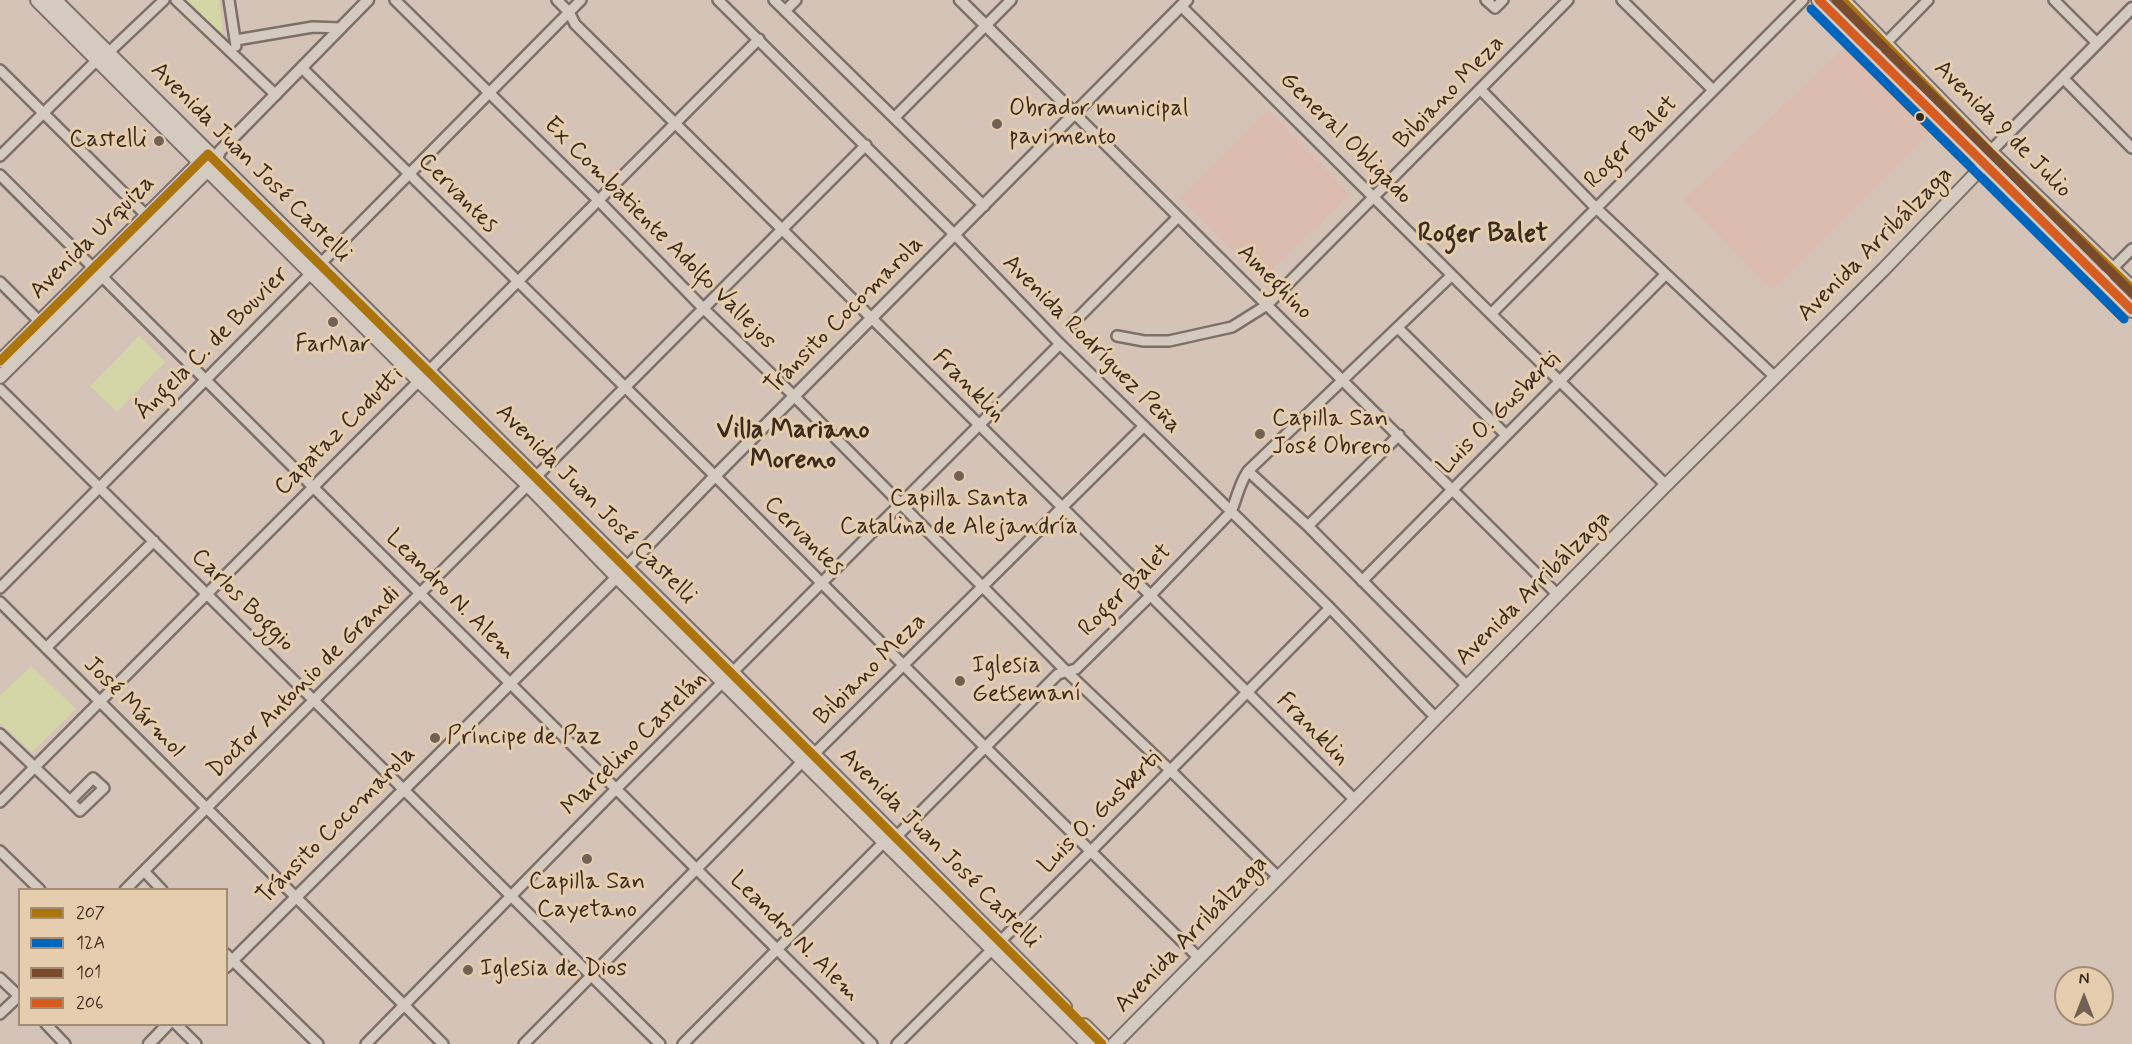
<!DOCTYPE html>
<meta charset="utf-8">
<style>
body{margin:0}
#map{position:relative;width:2132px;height:1044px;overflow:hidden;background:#d6c3b7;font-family:Mynerve,sans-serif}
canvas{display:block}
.legend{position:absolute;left:18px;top:888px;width:210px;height:138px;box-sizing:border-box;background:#e6cdae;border:2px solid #a28c74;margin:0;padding:8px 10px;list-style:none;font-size:18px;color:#3b2a1e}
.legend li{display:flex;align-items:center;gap:12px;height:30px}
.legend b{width:30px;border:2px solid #a28c74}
.north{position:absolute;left:2054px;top:966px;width:60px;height:60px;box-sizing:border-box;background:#e6cdae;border:2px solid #a28c74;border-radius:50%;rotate:0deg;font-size:16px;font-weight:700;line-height:24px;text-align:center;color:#3b2a1e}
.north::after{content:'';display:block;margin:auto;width:21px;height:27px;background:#716054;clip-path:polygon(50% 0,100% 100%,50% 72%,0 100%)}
</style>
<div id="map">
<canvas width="2132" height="1044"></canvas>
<ul class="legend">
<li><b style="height:8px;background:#ac740c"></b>207</li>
<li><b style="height:8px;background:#0065bd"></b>12A</li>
<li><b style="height:8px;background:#7a4b2a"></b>101</li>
<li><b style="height:8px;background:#d75c21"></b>206</li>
</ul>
<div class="north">N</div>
</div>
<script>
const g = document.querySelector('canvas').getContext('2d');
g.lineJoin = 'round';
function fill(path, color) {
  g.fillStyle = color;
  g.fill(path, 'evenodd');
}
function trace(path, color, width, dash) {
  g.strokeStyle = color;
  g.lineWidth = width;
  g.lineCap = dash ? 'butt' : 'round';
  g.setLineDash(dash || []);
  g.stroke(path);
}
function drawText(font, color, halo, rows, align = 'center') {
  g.font = font + ' Mynerve,sans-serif';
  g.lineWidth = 6;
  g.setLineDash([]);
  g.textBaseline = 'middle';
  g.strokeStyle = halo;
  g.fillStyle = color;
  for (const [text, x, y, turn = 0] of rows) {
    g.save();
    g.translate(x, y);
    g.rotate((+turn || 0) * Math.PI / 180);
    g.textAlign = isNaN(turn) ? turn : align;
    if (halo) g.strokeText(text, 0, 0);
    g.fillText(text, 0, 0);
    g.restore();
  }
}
fill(new Path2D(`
 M1851,41L1936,127L1772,290L1684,200Z
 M1268,109L1350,195L1262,279L1180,198Z`), '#dcbcae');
fill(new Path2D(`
 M184,0H219L224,40Z
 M139,336L165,362L117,412L90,386Z
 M31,666L76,709L32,752L0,723V696Z`), '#d4d6a7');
const minor = new Path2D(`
 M176,0L276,95
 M229,0L236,46
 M395,0L598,200L703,308L794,396L1067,672L1171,771L1278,877
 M557,0L569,12L575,24L1062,507L1355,800
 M718,0L955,235L1060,344L1330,608L1436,718
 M774,0L984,206
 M1486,0L1495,8L1503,0
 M1622,0L1713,90
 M2054,0L2097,43
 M1181,6L1491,314L1666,485
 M785,11L796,0
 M236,40L313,27L340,28
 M1882,47L1928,0
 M302,68L715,476L985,747L1198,957
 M0,70L150,219
 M2063,78L2132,148
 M1481,90L1595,207L1775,377
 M1075,114L1558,595
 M895,117L1011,0
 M0,156L97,60L107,54L164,0
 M0,175L872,1044
 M2102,279L2132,249
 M0,282L44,326
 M1491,314L1803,0
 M1072,324L1178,217
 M1398,328L1506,435
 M1117,336L1144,341H1169L1232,327L1267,305L1568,0
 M0,389L660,1044
 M1248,471L1308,526L1467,686
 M1308,526L1399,435
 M1362,581L1665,275
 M0,588L581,0
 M0,602L443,1044
 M46,648L154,541
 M0,734L70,801L80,811L104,788L93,778L70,801
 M0,802L759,39
 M0,851L40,890
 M144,871L162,890
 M125,890L866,145
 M226,954L318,1044
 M0,978L20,997
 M0,1014L20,995
 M46,1024L65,1044
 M176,1024L196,1044
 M366,1044L617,788L1060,344
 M524,1044L803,761L813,755L1144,426
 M683,1044L884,842L896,837L1058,674L1076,669L1150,596L1231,512C1237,498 1239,484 1248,471L1451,276
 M897,1044L1091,851L1330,608`);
const tertiary = new Path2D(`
 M960,0L1075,114
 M1987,159L1990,152L2132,8
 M216,162L220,151L368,0
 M226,967L626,568L715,476L1187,0
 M149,1044L168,1024`);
const secondary = new Path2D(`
 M0,361L207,155
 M0,377L214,164
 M1114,1044L1666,485L1884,269L1984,165`);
const primary = new Path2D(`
 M38,0L419,380L529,485L617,576L1089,1044
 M54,0L733,674L1064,1007
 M1819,0L2132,310
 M1842,0L1990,152L2132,289
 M1084,1026L1102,1044`);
trace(minor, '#7c7068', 14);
trace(tertiary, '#7c7068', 15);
trace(secondary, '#7c7068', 16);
trace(primary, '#7c7068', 18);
trace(minor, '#d4cabf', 9);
trace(tertiary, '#d4cabf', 10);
trace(secondary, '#d4cabf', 12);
trace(primary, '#d4cabf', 14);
trace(new Path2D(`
 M1842,0L1990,152L2132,289
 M0,361L208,154L535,477L1102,1044`), '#ac740c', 9);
trace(new Path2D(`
 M1811,9L2124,319`), '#0065bd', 9);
trace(new Path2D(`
 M1836,0L2132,293`), '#7a4b2a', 9);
trace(new Path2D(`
 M1819,0L2132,310`), '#d75c21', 9);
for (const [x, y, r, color] of [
 [1920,117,5,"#3b2a1e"],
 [997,124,6,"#716054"],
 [159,141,6,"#716054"],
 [333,322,6,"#716054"],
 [1260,434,6,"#716054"],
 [959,476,6,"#716054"],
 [960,681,6,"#716054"],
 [435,738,6,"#716054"],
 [587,859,6,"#716054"],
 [468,970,6,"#716054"]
]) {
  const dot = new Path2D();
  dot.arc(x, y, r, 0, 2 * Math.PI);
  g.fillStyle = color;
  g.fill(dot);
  trace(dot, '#e6cdae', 2);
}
drawText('24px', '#3b2a1e', '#e6cdae', [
 ["Bibiano Meza",1450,93,-46],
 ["Avenida 9 de Julio",2002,130,45],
 ["General Obligado",1345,139,45],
 ["Roger Balet",1632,143,-45],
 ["Avenida Juan José Castelli",250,163,45],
 ["Cervantes",457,194,45],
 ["Ex Combatiente Adolfo Vallejos",659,234,45],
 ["Avenida Urquiza",93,238,-45],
 ["Avenida Arribálzaga",1876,245,-45],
 ["Ameghino",1274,283,45],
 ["Tránsito Cocomarola",845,316,-45],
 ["Ángela C. de Bouvier",213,344,-45],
 ["Avenida Rodríguez Peña",1091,345,45],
 ["Franklin",968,387,45],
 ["Luis O. Gusberti",1500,414,-45],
 ["Capataz Codutti",340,432,-45],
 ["Avenida Juan José Castelli",595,505,45],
 ["Cervantes",803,537,45],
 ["Avenida Arribálzaga",1534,589,-45],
 ["Roger Balet",1126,591,-45],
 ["Leandro N. Alem",450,596,45],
 ["Carlos Boggio",242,601,45],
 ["Bibiano Meza",871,670,-45],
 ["Doctor Antonio de Grandi",305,683,-45],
 ["José Mármol",133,708,45],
 ["Franklin",1312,730,45],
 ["Marcelino Castelán",635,744,-45],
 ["Luis O. Gusberti",1101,813,-45],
 ["Tránsito Cocomarola",337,826,-45],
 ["Avenida Juan José Castelli",939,849,45],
 ["Avenida Arribálzaga",1192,935,-46],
 ["Leandro N. Alem",794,938,45]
]);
drawText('24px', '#3b2a1e', '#e6cdae', [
 ["Obrador municipal",1009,110],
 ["pavimento",1009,138],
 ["Castelli",147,141,"right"],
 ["FarMar",333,346,"center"],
 ["Capilla San",1272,420],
 ["José Obrero",1272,448],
 ["Capilla Santa",959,500,"center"],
 ["Catalina de Alejandría",959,528,"center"],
 ["Iglesia",972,667],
 ["Getsemaní",972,695],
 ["Príncipe de Paz",447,738],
 ["Capilla San",587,883,"center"],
 ["Cayetano",587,911,"center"],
 ["Iglesia de Dios",480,970]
], 'left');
drawText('bold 26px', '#3b2a1e', '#e6cdae', [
 ["Roger Balet",1483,236],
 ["Villa Mariano",793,432],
 ["Moreno",793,462]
]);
</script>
